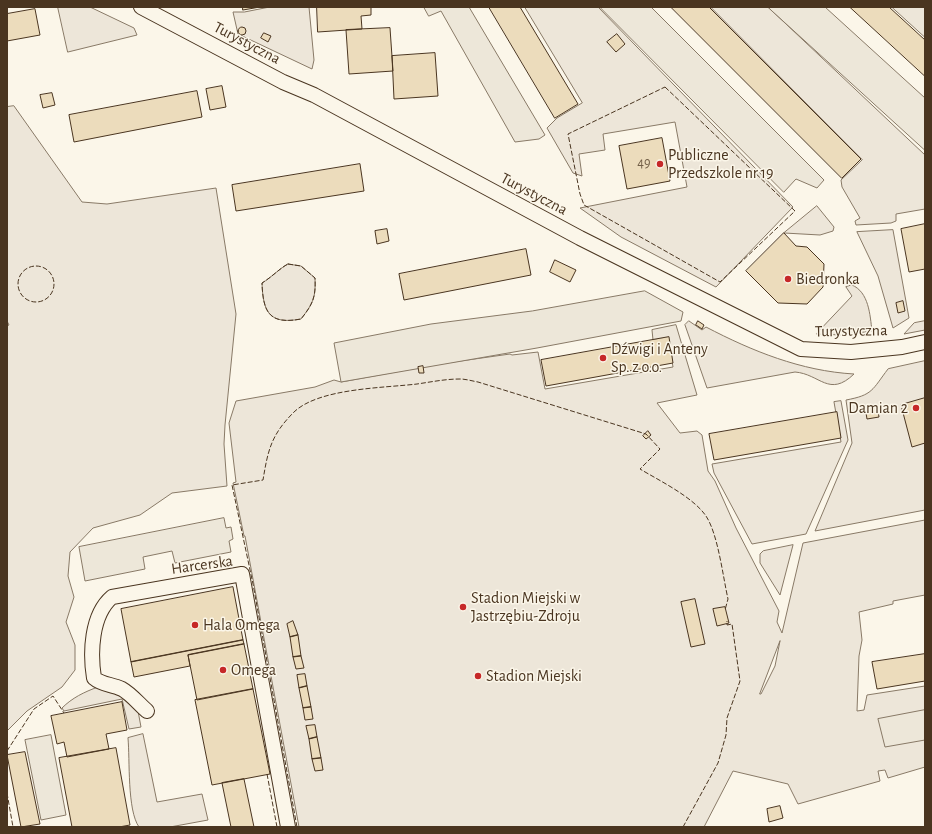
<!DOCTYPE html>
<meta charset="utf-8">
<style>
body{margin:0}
#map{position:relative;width:932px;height:834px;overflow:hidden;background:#fbf6e9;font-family:"Alegreya Sans",sans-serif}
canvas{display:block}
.frame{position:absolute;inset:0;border:8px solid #4a3520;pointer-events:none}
</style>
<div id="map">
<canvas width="932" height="834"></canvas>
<div class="frame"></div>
</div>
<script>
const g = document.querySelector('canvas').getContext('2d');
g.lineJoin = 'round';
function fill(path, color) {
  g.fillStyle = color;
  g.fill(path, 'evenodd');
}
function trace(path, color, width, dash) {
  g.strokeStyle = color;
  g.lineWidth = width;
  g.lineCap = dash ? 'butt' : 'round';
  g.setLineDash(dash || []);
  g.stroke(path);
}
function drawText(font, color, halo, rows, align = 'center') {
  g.font = font + ' "Alegreya Sans",sans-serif';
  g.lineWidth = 3;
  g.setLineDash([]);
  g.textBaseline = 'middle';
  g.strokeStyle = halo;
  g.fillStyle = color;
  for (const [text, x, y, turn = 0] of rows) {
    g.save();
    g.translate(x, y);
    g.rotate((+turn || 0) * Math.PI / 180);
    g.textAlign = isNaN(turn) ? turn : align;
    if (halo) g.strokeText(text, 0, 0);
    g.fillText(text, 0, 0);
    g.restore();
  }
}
const green = new Path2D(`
 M58,7H90L134,28L137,35L68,52Z
 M270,7H309L314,60L312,69L238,34L233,12H244Z
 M525,7H598L793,207L716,287L621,237L580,208L687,187L675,122L603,134L605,150L579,154L582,176L573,173L547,128L557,118L582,103Z
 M711,7H768L925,155V209L896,214V221L891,223L856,225L855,221L860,218L842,187L841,180L862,160Z
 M892,7H925V37Z
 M14,106L82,202L107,204L216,188L236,314L225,425L224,444L227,486L172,493L140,515L93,528L70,552L68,576L74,597L66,622L75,645V670L62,687L27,711L7,731V326L9,325L7,321V107Z
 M817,206L834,227L833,231L820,235L784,233Z
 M893,230L909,318L893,328L878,276L857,232Z
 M288,264L301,266L315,278C316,297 313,304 301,319C269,325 263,312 262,283C272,277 280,268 288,264Z
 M852,285C869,292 870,315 872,331L842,335L816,334L852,296L846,287Z
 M689,321L702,330L706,327C752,351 801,371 854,374C829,398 820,374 795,372L707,388L685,325Z
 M925,321V330L904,334L914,323Z
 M676,325L697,395L657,403L680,433L697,431L702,435L708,471L715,481L736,528L779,611L777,622L782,633L803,543L925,520V595L893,601V604L859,612L862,640L859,656L857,711L864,710L867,695L925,686V767L888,778L885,770L878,771L880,781L798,804L788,784L733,771L704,827H299L245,536H244L233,483L236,482L229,423L236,401L315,387L334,380L341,382L439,364L510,354L512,355L538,352L545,389L673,367L668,338L653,340L652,330ZM780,641L775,666L761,694H760Z
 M925,361V510L815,531L852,443L846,400C873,395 872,390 888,369Z
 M841,401L848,440L806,534L752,544L714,473L712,464L841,442L834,402Z
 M793,545L780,595L760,563V554L763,551Z
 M98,687H118L138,711L141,727L129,729L122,699L64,711L62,708C72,698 84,692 98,687Z
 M143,734L157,802L202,794L208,820L170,827H139C127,810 130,760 128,738Z`);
fill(green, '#ede6d9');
trace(green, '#887966', 1);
const parking = new Path2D(`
 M424,7H469L545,135L539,139L515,142L441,11L429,16Z
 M600,7H651L824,180L817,188L796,179L784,192Z
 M768,7H825L925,98V150Z
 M645,291L683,312L681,321L537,348L341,382L334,343L431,324L532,311Z
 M224,518L226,528L231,527L233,539L229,541L231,552L175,563L172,551L143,557L145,569L85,581L79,547Z
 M925,710V740L885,747L878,719Z
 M51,735L66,815L41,820L25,740Z`);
fill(parking, '#ede7d9');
trace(parking, '#887966', 1);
const building = new Path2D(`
 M243,7H260L243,10Z
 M317,7H371V15L361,16L362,29L318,32Z
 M489,7H520L578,104L555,118Z
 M671,7H709L861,159L842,178Z
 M850,7H889L925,40V76Z
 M35,9L40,35L7,41V14Z
 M238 31a4 4 0 1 1 8 0a4 4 0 1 1-8 0Z
 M390,28L393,71L349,74L346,30Z
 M264,33L271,36L268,42L261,38Z
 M617,34L625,44L616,52L607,42Z
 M435,53L438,96L394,99L392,56Z
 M222,86L226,107L210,110L206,89Z
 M197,91L202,117L74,142L69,115Z
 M52,93L55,105L43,108L40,95Z
 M662,138L670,181L627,189L619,146Z
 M360,164L364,191L236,211L232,185Z
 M925,224V269L909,272L901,229Z
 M387,229L389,241L377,244L375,231Z
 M784,233L796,246L807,247L824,264L823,287L807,304L778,303L746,271Z
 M526,249L531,275L404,300L399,274Z
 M555,260L576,270L570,282L550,272Z
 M903,301L905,311L898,313L896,303Z
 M698,321L704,325L702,329L696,325Z
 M669,337L673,363L546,386L541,360Z
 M423,366L424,373H419L418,367Z
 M925,398V443L912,447L901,405Z
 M877,405L879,417L867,419L865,407Z
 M837,412L841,438L714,460L709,434Z
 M648,431L651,435L646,439L643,436Z
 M233,587L243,640L131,662L121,609Z
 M695,599L705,644L691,647L681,602Z
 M725,607L729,623L717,626L713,609Z
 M293,621L298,635L290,637L287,624Z
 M298,635L301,656L293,657L290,637Z
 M243,640L244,644L188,655L190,666L134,677L131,662Z
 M244,644L253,689L197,700L188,655Z
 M925,654V681L877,689L872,662Z
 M301,656L304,668L296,669L293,657Z
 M305,674L307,686L299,688L297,675Z
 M307,686L311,707L303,708L299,688Z
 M253,689L270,774L212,785L195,700Z
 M122,702L127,730L106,734L109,749L67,757L64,742L57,744L51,716Z
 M311,707L313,719L305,720L303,708Z
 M315,725L317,737L309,739L306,726Z
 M317,737L321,758L312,759L309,739Z
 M116,748L130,825L119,827H72L59,758Z
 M25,752L40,824L21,827L7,755Z
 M321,758L323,770L315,771L312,759Z
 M244,779L254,827H231L222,783Z
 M780,806L783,818L769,822L767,809Z`);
fill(building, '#ecdcbc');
trace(building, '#4a3520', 1);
const minor = new Path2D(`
 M141,7L283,82L314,95L580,238L801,349L851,352L902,347L925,342
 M147,711C139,704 131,694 122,689C112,684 102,685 94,678C90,653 91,615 112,597L242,574L288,827`);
trace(minor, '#4a3520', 16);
trace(minor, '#fbf6e9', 14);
trace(new Path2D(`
 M665,87L795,211L720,282L584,205L580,194L568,134Z
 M288,264L301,266L315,278C316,297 313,304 301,319C269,325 263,312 262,283C272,277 280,268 288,264Z
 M18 284a18 18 0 1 1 36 0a18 18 0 1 1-36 0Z
 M7,751L34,709L53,696L64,713
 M267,774L277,827
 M7,793L13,827
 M297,827L253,584L232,485L263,480C268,450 271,435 294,412C319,388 384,388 417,384C431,382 445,379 460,379C466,379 472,381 478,382L646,434L660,449L640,469C660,481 693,497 706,516C718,534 723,577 728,599L725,610
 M683,827L718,763L726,735L727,718L740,681L732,624L727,625V621`), '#4a3520', 1, [5, 2]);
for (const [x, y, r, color] of [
 [660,164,4,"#c62828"],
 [788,279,4,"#c62828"],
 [603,358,4,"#c62828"],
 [916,408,4,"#c62828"],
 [463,607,4,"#c62828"],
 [195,625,4,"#c62828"],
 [223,670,4,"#c62828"],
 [478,676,4,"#c62828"]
]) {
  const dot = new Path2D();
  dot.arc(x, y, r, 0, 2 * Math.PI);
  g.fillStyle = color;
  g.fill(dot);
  trace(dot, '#fbf6e9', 1.5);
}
drawText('14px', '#725f47', null, [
 ["49",644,163]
]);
drawText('16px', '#4a3520', '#fbf6e9', [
 ["Turystyczna",247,43,28],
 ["Turystyczna",534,194,28],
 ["Turystyczna",851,331,-1],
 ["Harcerska",202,565,-8]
]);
drawText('16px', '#4a3520', '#fbf6e9', [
 ["Publiczne",668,155],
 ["Przedszkole nr 19",668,173],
 ["Biedronka",796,279],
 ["Dźwigi i Anteny",611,349],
 ["Sp. z o.o.",611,367],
 ["Damian 2",908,408,"right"],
 ["Stadion Miejski w",471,598],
 ["Jastrzębiu-Zdroju",471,616],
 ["Hala Omega",203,625],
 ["Omega",231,670],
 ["Stadion Miejski",486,676]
], 'left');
</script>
